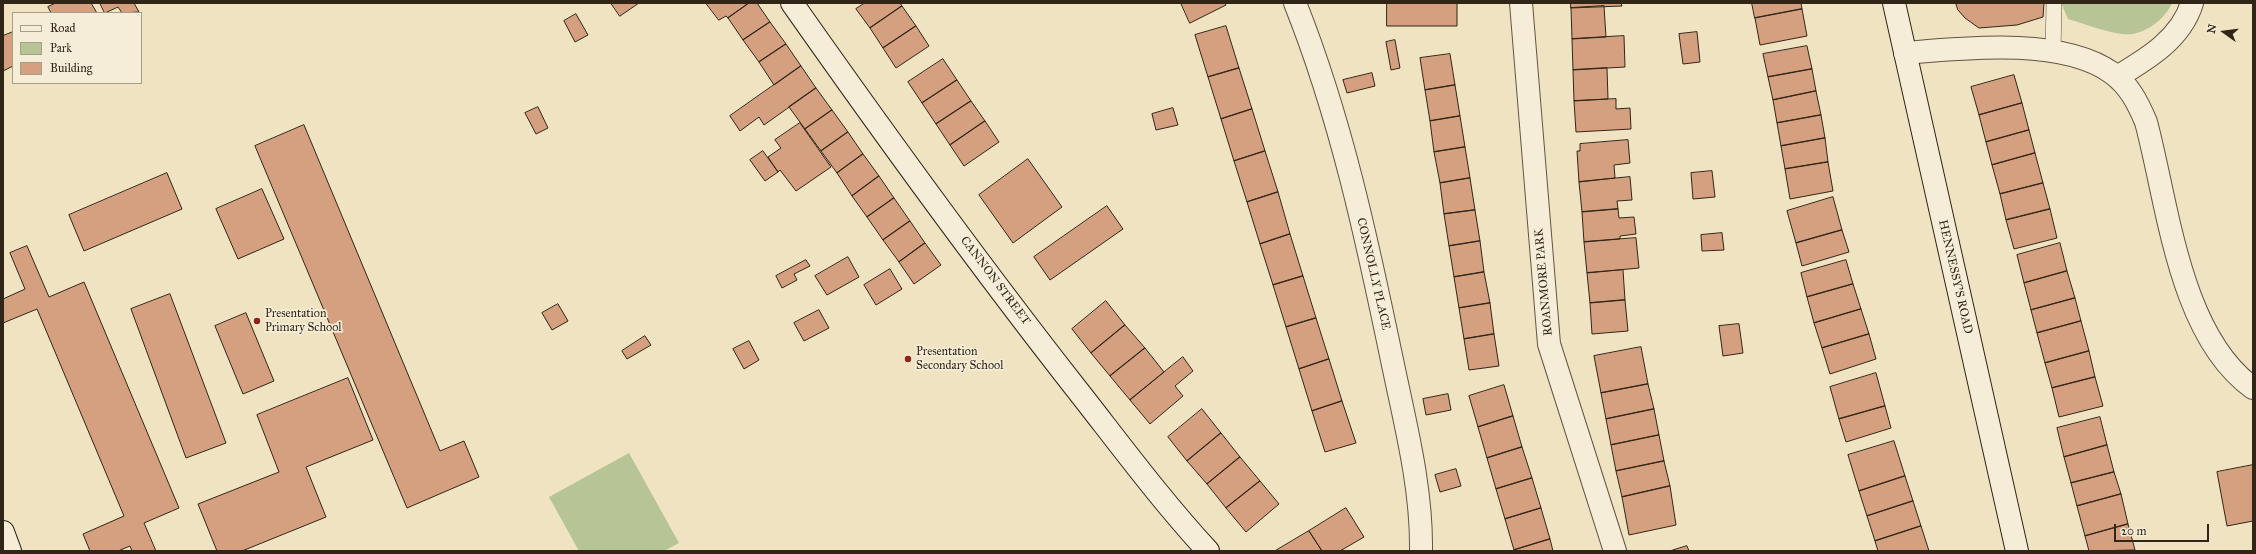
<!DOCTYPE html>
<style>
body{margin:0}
#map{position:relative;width:2256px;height:554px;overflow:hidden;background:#f0e3c1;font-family:"IM FELL Great Primer",serif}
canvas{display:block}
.frame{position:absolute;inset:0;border:4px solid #312518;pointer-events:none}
.legend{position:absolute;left:12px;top:12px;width:130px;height:72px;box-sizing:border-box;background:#f5edd7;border:1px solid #a79d8b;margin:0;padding:5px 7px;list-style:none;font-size:12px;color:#312518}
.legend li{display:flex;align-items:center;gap:8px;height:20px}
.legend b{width:20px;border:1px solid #a79d8b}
.north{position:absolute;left:2204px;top:12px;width:40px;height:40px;-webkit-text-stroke:3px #f5edd7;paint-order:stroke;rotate:284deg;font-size:11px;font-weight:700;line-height:16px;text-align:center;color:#312518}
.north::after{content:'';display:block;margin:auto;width:14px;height:18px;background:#312518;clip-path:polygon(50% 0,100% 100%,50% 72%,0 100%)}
.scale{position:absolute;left:2114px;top:524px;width:95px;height:18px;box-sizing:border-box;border:2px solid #312518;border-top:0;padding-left:5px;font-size:12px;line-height:14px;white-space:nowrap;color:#312518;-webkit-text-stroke:3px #f5edd7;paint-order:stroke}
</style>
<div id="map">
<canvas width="2256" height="554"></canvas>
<div class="frame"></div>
<ul class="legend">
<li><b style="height:5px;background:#f5edd7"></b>Road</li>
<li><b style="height:11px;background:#b6c496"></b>Park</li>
<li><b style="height:11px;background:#d5a07f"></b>Building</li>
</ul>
<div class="north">N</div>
<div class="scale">20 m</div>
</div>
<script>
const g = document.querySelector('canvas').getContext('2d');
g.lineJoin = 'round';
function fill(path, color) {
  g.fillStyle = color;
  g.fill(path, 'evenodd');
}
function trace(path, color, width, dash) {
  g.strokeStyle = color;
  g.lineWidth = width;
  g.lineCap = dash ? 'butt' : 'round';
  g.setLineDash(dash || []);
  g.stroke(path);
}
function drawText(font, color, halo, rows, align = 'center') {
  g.font = font + ' "IM FELL Great Primer",serif';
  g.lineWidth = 3.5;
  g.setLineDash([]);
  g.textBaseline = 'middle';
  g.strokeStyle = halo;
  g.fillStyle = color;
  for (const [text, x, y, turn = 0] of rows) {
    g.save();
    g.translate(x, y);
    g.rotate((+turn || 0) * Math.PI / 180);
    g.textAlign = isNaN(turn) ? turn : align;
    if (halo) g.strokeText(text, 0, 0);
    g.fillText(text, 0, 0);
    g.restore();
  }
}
fill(new Path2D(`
 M2061,3H2172C2165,20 2142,37 2122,34C2105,32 2086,24 2068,19Z
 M629,453L679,543L664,551H579L549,497Z`), '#b6c496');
const building = new Path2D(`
 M56,3H91L97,13H51L48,7Z
 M100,3H134L139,12L122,13L118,7L105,13Z
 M611,3H639L620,16Z
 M706,3H749L728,18L726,16L719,20Z
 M749,3H757L770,22L743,40L728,18Z
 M865,3H900L902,6L870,28L856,9Z
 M1181,3H1225L1226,5L1190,23Z
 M1387,3H1457V26H1387Z
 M1571,3H1621L1622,6L1571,8Z
 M1752,3H1801L1802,9L1755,18Z
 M1956,3H2044L2043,17L2017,25L1979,28L1965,18L1958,10Z
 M902,6L916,26L883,48L870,28Z
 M1604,6L1606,37L1572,39L1571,8Z
 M1802,9L1807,36L1760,45L1755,18Z
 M576,14L588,35L575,42L564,21Z
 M770,22L786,44L759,62L743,40Z
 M916,26L929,46L896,68L883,48Z
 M1226,26L1239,68L1208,77L1195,35Z
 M13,32V66L3,71V36Z
 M1697,32L1700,62L1683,64L1679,34Z
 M1624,36L1625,67L1573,70L1572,39Z
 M1395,40L1400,68L1391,70L1386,42Z
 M786,44L801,66L774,85L759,62Z
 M1807,46L1812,69L1768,77L1763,54Z
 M1450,54L1455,85L1425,90L1420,58Z
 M943,59L957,80L922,103L908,82Z
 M801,66L816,88L764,125L759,117L740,131L730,116Z
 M1239,68L1252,109L1221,119L1208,77Z
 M1607,68L1608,99L1574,101L1573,70Z
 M1812,69L1816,91L1773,100L1768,77Z
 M1372,73L1375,86L1347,93L1343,80Z
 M2014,75L2022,103L1979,115L1971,87Z
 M957,80L971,101L936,124L922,103Z
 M1455,85L1460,116L1430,121L1425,90Z
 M816,88L832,110L805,129L789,107Z
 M1816,91L1821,115L1777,123L1773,100Z
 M1616,99V109L1630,108L1631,129L1576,132L1574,101Z
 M971,101L985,121L950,145L936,124Z
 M2022,103L2029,130L1986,142L1979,115Z
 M538,107L548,128L536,134L525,113Z
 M1173,108L1178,125L1156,130L1152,114Z
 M1252,109L1265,151L1234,161L1221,119Z
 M832,110L848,132L821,151L805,129Z
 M1821,115L1825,138L1781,146L1777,123Z
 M1460,116L1465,147L1434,152L1430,121Z
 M985,121L999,142L964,166L950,145Z
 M800,123L831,167L796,191L780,170L778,172L768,157L781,148L775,140Z
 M304,125L440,451L464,441L479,477L407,508L255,146Z
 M2029,130L2035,153L1992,165L1986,142Z
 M848,132L863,154L837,173L821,151Z
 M1825,138L1828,162L1785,169L1781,146Z
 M1628,140L1630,163L1614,165L1615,178L1579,182L1577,151H1580V144Z
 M1465,147L1470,178L1440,183L1434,152Z
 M763,151L778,172L765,181L750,160Z
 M1265,151L1278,192L1247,202L1234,161Z
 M2035,153L2043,183L2000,194L1992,165Z
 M863,154L879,176L852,196L837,173Z
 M1028,159L1062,207L1013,243L979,195Z
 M1828,162L1833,191L1790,199L1785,169Z
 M1712,171L1715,197L1693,199L1691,173Z
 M167,173L182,209L84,251L69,215Z
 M879,176L894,198L867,217L852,196Z
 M1630,177L1632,200L1617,201L1618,209L1582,212L1579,182Z
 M1470,178L1475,210L1444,214L1440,183Z
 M2043,183L2050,209L2006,220L2000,194Z
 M262,189L284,239L238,259L216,209Z
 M1278,192L1290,234L1260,244L1247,202Z
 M1833,197L1842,230L1796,243L1787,211Z
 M894,198L910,221L883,240L867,217Z
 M1107,206L1123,229L1050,280L1034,257Z
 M1618,209L1619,218L1634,217L1636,234L1620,236V239L1584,242L1582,212Z
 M2050,209L2057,238L2014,249L2006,220Z
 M1475,210L1480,241L1449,246L1444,214Z
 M910,221L925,243L899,262L883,240Z
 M1842,230L1849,252L1802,266L1796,243Z
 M1722,233L1724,250L1702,251L1701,235Z
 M1290,234L1303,276L1273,285L1260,244Z
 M1636,238L1639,268L1587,273L1584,242Z
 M1480,241L1484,272L1454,277L1449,246Z
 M925,243L941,265L914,284L899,262Z
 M2060,243L2067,271L2024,283L2017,255Z
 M27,246L49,297L84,282L179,508L144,523L156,551H132L130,546L118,551H90L83,534L124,516L37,309L3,323V299L25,289L10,253Z
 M848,257L859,277L827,295L815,276Z
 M806,260L810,266L794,274L797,280L782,288L776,276Z
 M1846,260L1853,284L1807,297L1801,273Z
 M890,269L902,289L876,305L864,285Z
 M1623,270L1625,300L1590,303L1587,273Z
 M2067,271L2075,298L2031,310L2024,283Z
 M1484,272L1490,303L1459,308L1454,277Z
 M1303,276L1316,318L1286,327L1273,285Z
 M1853,284L1861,309L1814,323L1807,297Z
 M170,294L226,443L186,458L131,309Z
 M2075,298L2081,321L2037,333L2031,310Z
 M1625,300L1628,331L1592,334L1590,303Z
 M1106,301L1125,325L1091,353L1072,329Z
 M1490,303L1494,334L1464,339L1459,308Z
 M558,304L568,321L552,330L542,313Z
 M1861,309L1869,334L1822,348L1814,323Z
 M819,310L829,328L804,341L794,323Z
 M246,313L274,381L243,394L215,326Z
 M1316,318L1329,359L1299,369L1286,327Z
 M2081,321L2089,351L2045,363L2037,333Z
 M1739,324L1743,353L1723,356L1719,326Z
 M1125,325L1145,348L1110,376L1091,353Z
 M1494,334L1499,366L1469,370L1464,339Z
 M1869,334L1876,359L1830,374L1822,348Z
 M645,336L651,345L627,359L622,351Z
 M749,341L759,360L744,369L733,349Z
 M1641,347L1648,384L1601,393L1594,356Z
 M1145,348L1164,372L1130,400L1110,376Z
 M2089,351L2095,377L2052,388L2045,363Z
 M1183,357L1193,371L1175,386L1183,396L1150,424L1130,400Z
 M1329,359L1342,401L1312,411L1299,369Z
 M1876,373L1885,406L1839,419L1830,387Z
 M2095,377L2103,406L2059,417L2052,388Z
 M348,378L373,440L306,467L326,517L242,551H217L198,504L279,472L257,415Z
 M1648,384L1654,409L1606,419L1601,393Z
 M1504,385L1513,416L1478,427L1469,396Z
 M1448,394L1451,410L1426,415L1423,399Z
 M1342,401L1356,443L1325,452L1312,411Z
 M1885,406L1891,428L1846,442L1839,419Z
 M1202,409L1221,433L1187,461L1168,437Z
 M1654,409L1659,435L1611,445L1606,419Z
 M1513,416L1522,447L1487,458L1478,427Z
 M2100,417L2107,445L2064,457L2057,428Z
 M1221,433L1240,457L1207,484L1187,461Z
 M1659,435L1664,461L1616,471L1611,445Z
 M1894,441L1905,476L1859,491L1848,455Z
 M2107,445L2114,472L2071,483L2064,457Z
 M1522,447L1532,478L1496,489L1487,458Z
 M1240,457L1260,481L1226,508L1207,484Z
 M1664,461L1670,486L1622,497L1616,471Z
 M2253,465V521L2227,526L2217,472Z
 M1456,469L1461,486L1440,492L1435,475Z
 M2114,472L2121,494L2077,506L2071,483Z
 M1905,476L1913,501L1867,516L1859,491Z
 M1532,478L1541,508L1505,519L1496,489Z
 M1260,481L1279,504L1246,532L1226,508Z
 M1670,486L1676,525L1629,535L1622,497Z
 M2121,494L2128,524L2085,536L2077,506Z
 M1913,501L1921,526L1875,541L1867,516Z
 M1346,508L1364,537L1340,551H1322L1309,531Z
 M1541,508L1550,539L1514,550L1505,519Z
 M2128,524L2135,550L2089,551L2085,536Z
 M1921,526L1929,551H1878L1875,541Z
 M1309,531L1322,551H1275Z
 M1550,539L1553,551H1514V550Z
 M1687,546L1689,551H1670Z`);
fill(building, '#d5a07f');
trace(building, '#312518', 1);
const lane = new Path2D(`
 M2053,52L2054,3`);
const street = new Path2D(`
 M1295,3C1341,118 1367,240 1392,360C1405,423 1422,487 1421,551
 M1521,3L1549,344L1615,551
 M1905,53C1964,48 2062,37 2112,73C2129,85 2138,103 2146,122C2168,204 2179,335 2253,388
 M2117,77C2147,59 2181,39 2192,3`);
const secondary = new Path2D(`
 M792,3C882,131 974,258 1071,382C1116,439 1159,498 1208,551
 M1894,3L2017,551
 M3,532L10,551`);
trace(lane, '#615442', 16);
trace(street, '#615442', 24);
trace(secondary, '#312518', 24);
trace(lane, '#f5edd7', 15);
trace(street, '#f5edd7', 22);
trace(secondary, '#f5edd7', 22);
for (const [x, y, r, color] of [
 [257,321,4,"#8f2418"],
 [908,359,4,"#8f2418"]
]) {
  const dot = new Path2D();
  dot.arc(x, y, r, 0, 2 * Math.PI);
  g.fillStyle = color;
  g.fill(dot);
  trace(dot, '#f5edd7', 1.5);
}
drawText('12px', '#312518', '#f5edd7', [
 ["CONNOLLY PLACE",1373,274,77],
 ["HENNESSY'S ROAD",1955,277,77],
 ["CANNON STREET",995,281,53],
 ["ROANMORE PARK",1544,282,-95]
]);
drawText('12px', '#312518', '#f5edd7', [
 ["Presentation",265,314],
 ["Primary School",265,328],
 ["Presentation",916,352],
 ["Secondary School",916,366]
], 'left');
</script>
